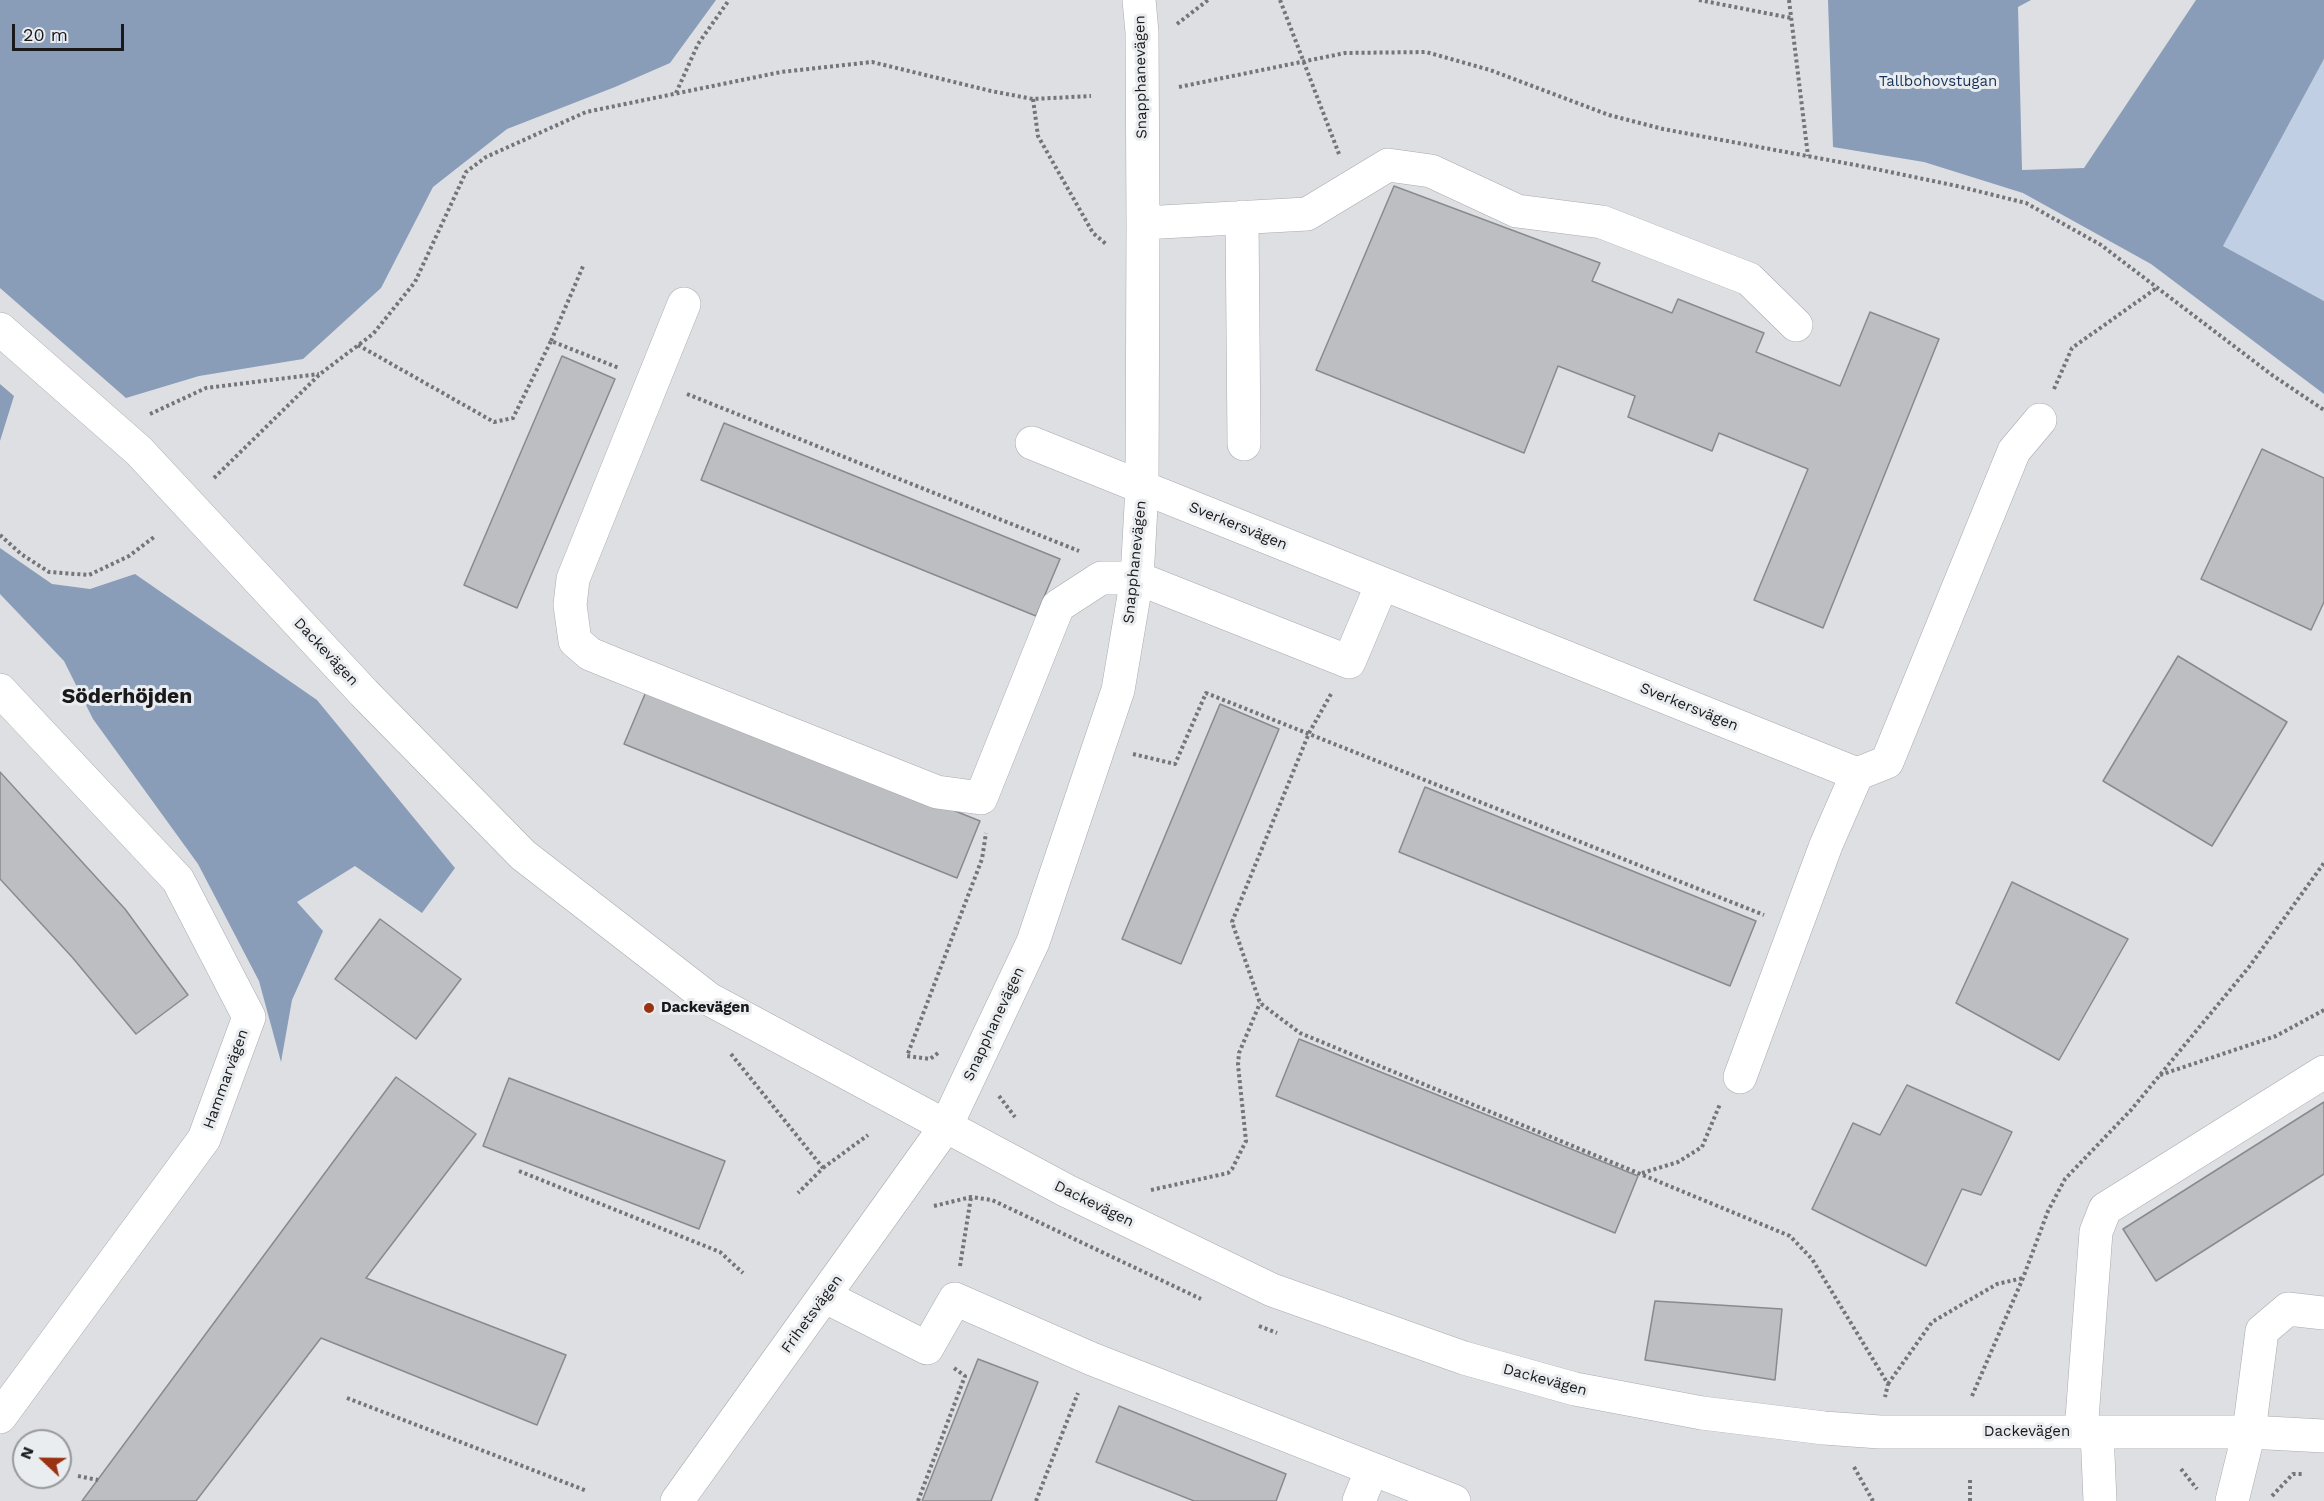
<!DOCTYPE html>
<meta charset="utf-8">
<style>
body{margin:0}
#map{position:relative;width:2324px;height:1501px;overflow:hidden;background:#dddfe3;font-family:"Work Sans",sans-serif}
canvas{display:block}
.north{position:absolute;left:12px;top:1429px;width:60px;height:60px;box-sizing:border-box;background:#eaedf0;border:2px solid #96989b;border-radius:50%;rotate:292deg;font-size:16px;font-weight:700;line-height:24px;text-align:center;color:#19191b}
.north::after{content:'';display:block;margin:auto;width:21px;height:27px;background:#9a3312;clip-path:polygon(50% 0,100% 100%,50% 72%,0 100%)}
.scale{position:absolute;left:12px;top:24px;width:112px;height:27px;box-sizing:border-box;border:3px solid #19191b;border-top:0;padding-left:8px;font-size:18px;line-height:21px;white-space:nowrap;color:#19191b;-webkit-text-stroke:4px #eaedf0;paint-order:stroke}
</style>
<div id="map">
<canvas width="2324" height="1501"></canvas>
<div class="north">N</div>
<div class="scale">20 m</div>
</div>
<script>
const g = document.querySelector('canvas').getContext('2d');
g.lineJoin = 'round';
function fill(path, color) {
  g.fillStyle = color;
  g.fill(path, 'evenodd');
}
function trace(path, color, width, dash) {
  g.strokeStyle = color;
  g.lineWidth = width;
  g.lineCap = dash ? 'butt' : 'round';
  g.setLineDash(dash || []);
  g.stroke(path);
}
function drawText(font, color, halo, rows, align = 'center') {
  g.font = font + ' "Work Sans",sans-serif';
  g.lineWidth = 6;
  g.setLineDash([]);
  g.textBaseline = 'middle';
  g.strokeStyle = halo;
  g.fillStyle = color;
  for (const [text, x, y, turn = 0] of rows) {
    g.save();
    g.translate(x, y);
    g.rotate((+turn || 0) * Math.PI / 180);
    g.textAlign = isNaN(turn) ? turn : align;
    if (halo) g.strokeText(text, 0, 0);
    g.fillText(text, 0, 0);
    g.restore();
  }
}
fill(new Path2D(`
 M2324,59V301L2223,246Z`), '#c1cfe4');
fill(new Path2D(`
 M0,0H716L670,63L615,87L507,129L433,187L381,288L303,359L199,376L126,398L0,288Z
 M1828,0H2031L2018,7L2022,170L2084,168L2196,0H2324V59L2223,246L2324,301V394L2151,264L2023,193L1924,162L1833,147Z
 M0,384L14,396L0,441Z
 M0,548L52,584L90,589L135,574L317,700L455,868L422,913L355,866L297,902L323,931L292,1000L281,1062L259,981L198,864L93,719L64,661L0,594Z`), '#899cb8');
const building = new Path2D(`
 M1394,186L1600,263L1592,281L1672,313L1678,299L1764,333L1756,352L1840,386L1870,312L1939,339L1823,628L1754,600L1808,469L1719,433L1712,451L1628,417L1635,396L1558,366L1524,453L1316,370Z
 M562,356L615,379L517,608L464,585Z
 M724,423L1060,559L1036,616L701,480Z
 M2262,449L2324,478V602L2311,630L2201,579Z
 M2178,656L2287,722L2212,846L2103,781Z
 M648,687L980,821L957,878L624,744Z
 M1220,704L1279,729L1181,964L1122,939Z
 M0,772L125,909L188,995L136,1034L72,957L0,879Z
 M1425,787L1756,921L1730,986L1399,852Z
 M2012,882L2128,939L2059,1060L1956,1003Z
 M380,919L461,979L416,1039L335,979Z
 M1299,1039L1638,1176L1615,1233L1276,1096Z
 M396,1077L476,1134L366,1278L566,1355L537,1425L321,1338L196,1501H82Z
 M509,1078L725,1161L699,1229L483,1146Z
 M1907,1085L2012,1132L1981,1195L1962,1189L1926,1266L1812,1209L1853,1123L1880,1135Z
 M2324,1102V1174L2156,1281L2123,1229Z
 M1655,1301L1782,1309L1775,1380L1645,1360Z
 M978,1359L1038,1382L991,1501H922Z
 M1119,1406L1286,1474L1276,1501H1194L1096,1462Z`);
fill(building, '#bcbec1');
trace(building, '#888b8e', 1.5);
const minor = new Path2D(`
 M1242,217L1244,444
 M1143,223L1307,214L1388,165L1431,171L1517,211L1602,222L1749,279L1796,325
 M684,304L573,579L570,605L575,641L590,654L617,665L937,792L981,798L1058,606L1101,578H1137L1349,662L1382,584
 M0,329L139,451L364,693L523,855L709,999L1067,1191L1272,1290L1464,1358L1575,1389L1702,1413L1824,1428L1880,1432H2249L2324,1436
 M1032,443L1857,774L1887,762L2014,451L2040,420
 M0,690L178,880L249,1017L204,1139L0,1417
 M1740,1077L1826,845L1857,774
 M824,1296L927,1348L955,1299L1092,1359L1454,1501
 M2081,1432L2096,1232L2105,1209L2324,1072
 M2097,1432L2100,1501
 M677,1501L946,1126L1033,942L1118,690L1137,578L1142,488L1143,223L1142,32L1139,0
 M1359,1501L1372,1469
 M2232,1501L2249,1432L2262,1331L2288,1309L2324,1313`);
trace(minor, '#a8aaae', 34);
trace(new Path2D(`
 M1280,0L1339,154
 M1699,0L1791,18
 M1789,0L1808,156
 M1177,24L1208,0
 M1179,87L1345,53L1426,52L1490,70L1609,115L1663,129L1866,167L1957,186L2026,203L2101,245L2272,375L2324,410
 M676,93L698,44L729,0
 M1033,99L1038,136L1093,233L1106,244
 M551,341L584,264
 M358,345L494,422L513,418L551,341L619,368
 M2054,389L2072,348L2158,287
 M687,394L1079,551
 M150,414L206,388L319,374
 M214,478L320,374L373,334L415,282L466,172L486,157L586,112L781,72L872,62L991,91L1033,99L1091,96
 M0,535L21,554L49,572L89,575L129,556L154,537
 M1331,694L1309,733L1232,922L1260,1003L1300,1033L1790,1236L1812,1259L1888,1384L1885,1397
 M1133,754L1175,764L1206,693L1764,915
 M938,1053L930,1059L907,1056L982,859L986,833
 M731,1054L823,1168L798,1193
 M2160,1075L2276,1036L2324,1010
 M999,1096L1015,1117
 M823,1168L868,1135
 M519,1171L720,1252L743,1273
 M1642,1173L1678,1162L1702,1147L1720,1104
 M1151,1190L1228,1173L1232,1169L1246,1141L1238,1065L1239,1053L1260,1003
 M934,1206L971,1197L992,1200L1201,1299
 M960,1266L971,1197
 M1259,1326L1277,1333
 M1888,1384L1932,1322L1997,1284L2023,1278
 M1972,1396L2023,1278L2048,1211L2065,1179L2131,1110L2249,967L2324,863
 M347,1398L587,1491
 M1854,1467L1873,1501
 M2181,1469L2197,1489
 M78,1476L98,1480
 M2272,1496L2293,1474H2303
 M918,1501L965,1376L954,1368
 M1036,1501L1078,1393
 M1970,1501V1480`), '#747578', 4, [3, 3]);
trace(minor, '#fff', 33);
for (const [x, y, r, color] of [
 [649,1008,6,"#9a3312"]
]) {
  const dot = new Path2D();
  dot.arc(x, y, r, 0, 2 * Math.PI);
  g.fillStyle = color;
  g.fill(dot);
  trace(dot, '#eaedf0', 2);
}
drawText('15px', '#19191b', '#eaedf0', [
 ["Snapphanevägen",1141,77,-91],
 ["Sverkersvägen",1238,526,22],
 ["Snapphanevägen",1135,562,-84],
 ["Dackevägen",326,652,47],
 ["Sverkersvägen",1689,707,22],
 ["Snapphanevägen",994,1024,-65],
 ["Hammarvägen",226,1079,-70],
 ["Dackevägen",1094,1204,26],
 ["Frihetsvägen",812,1314,-54],
 ["Dackevägen",1545,1380,15],
 ["Dackevägen",2027,1432]
]);
drawText('15px', '#163258', '#eaedf0', [
 ["Tallbohovstugan",1938,82]
]);
drawText('bold 15px', '#19191b', '#eaedf0', [
 ["Dackevägen",661,1008]
], 'left');
drawText('bold 21px', '#19191b', '#eaedf0', [
 ["Söderhöjden",127,697]
]);
</script>
